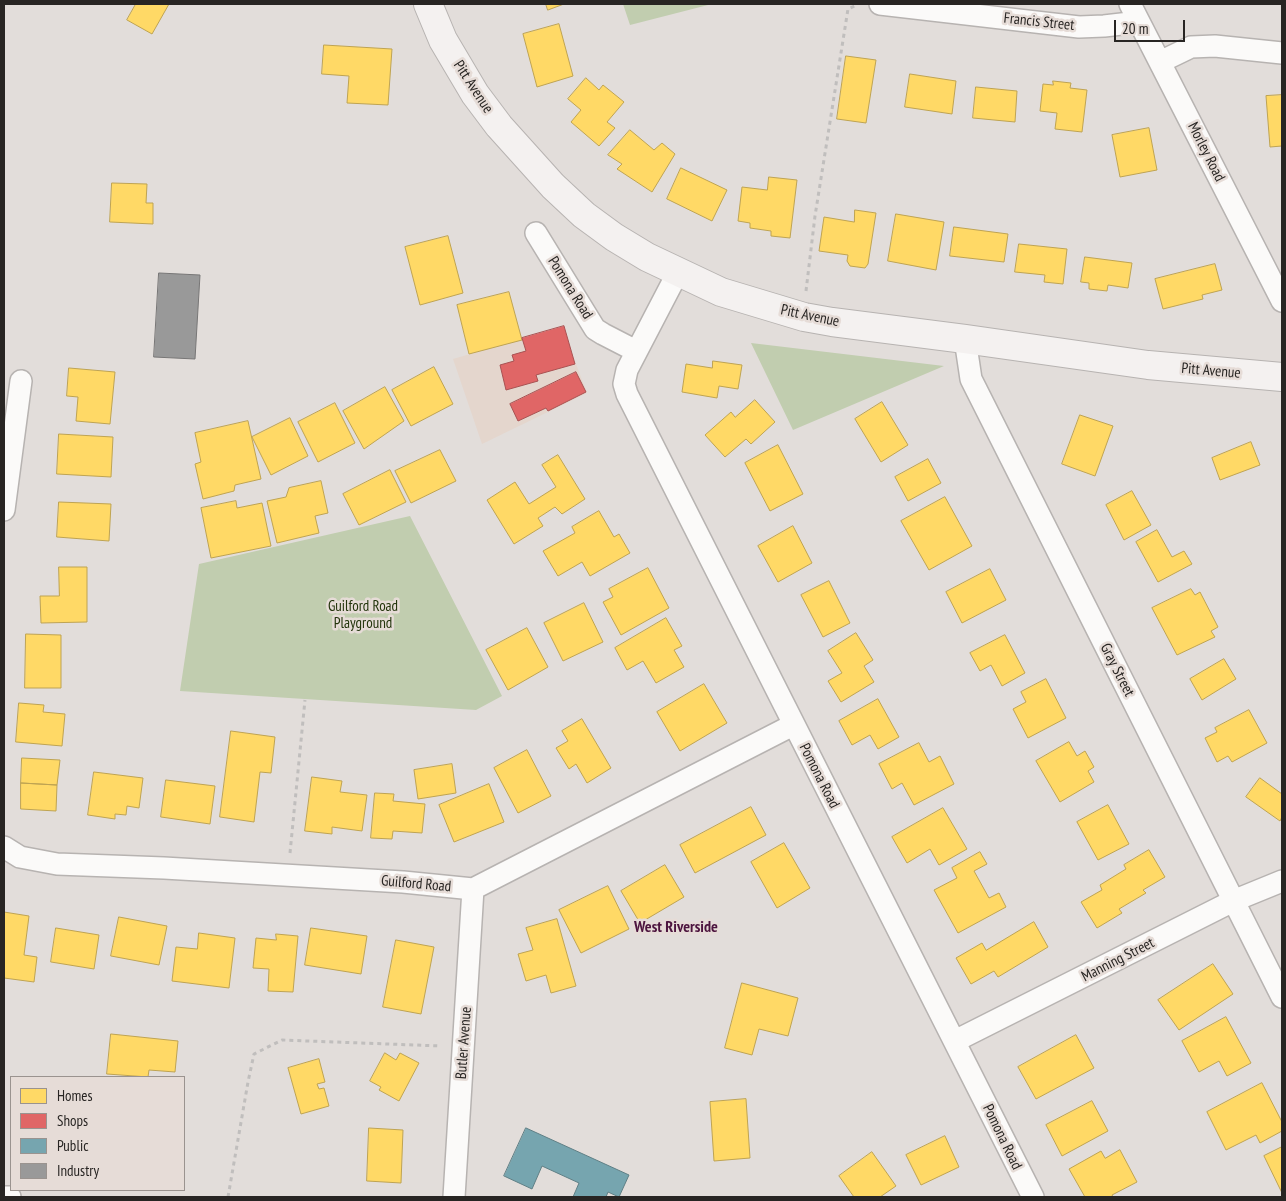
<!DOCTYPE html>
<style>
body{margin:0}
#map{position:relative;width:1286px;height:1201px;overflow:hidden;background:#e2ddda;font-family:"PT Sans Narrow",sans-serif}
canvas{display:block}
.frame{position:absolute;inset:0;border:5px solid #282523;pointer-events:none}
.legend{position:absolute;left:10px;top:1076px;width:175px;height:115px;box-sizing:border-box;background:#e6dcd7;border:1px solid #9a938f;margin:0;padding:6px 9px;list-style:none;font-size:15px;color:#282523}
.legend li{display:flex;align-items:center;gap:10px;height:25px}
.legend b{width:25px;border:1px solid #9a938f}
.scale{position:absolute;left:1114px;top:20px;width:71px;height:22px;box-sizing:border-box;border:2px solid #282523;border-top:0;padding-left:6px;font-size:15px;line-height:18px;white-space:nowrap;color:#282523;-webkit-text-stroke:4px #e6dcd7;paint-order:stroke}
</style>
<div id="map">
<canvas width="1286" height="1201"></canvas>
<div class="frame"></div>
<ul class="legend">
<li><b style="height:14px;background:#ffd966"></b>Homes</li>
<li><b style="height:14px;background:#e06666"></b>Shops</li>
<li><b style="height:14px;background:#76a5af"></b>Public</li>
<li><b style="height:14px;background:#999"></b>Industry</li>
</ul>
<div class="scale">20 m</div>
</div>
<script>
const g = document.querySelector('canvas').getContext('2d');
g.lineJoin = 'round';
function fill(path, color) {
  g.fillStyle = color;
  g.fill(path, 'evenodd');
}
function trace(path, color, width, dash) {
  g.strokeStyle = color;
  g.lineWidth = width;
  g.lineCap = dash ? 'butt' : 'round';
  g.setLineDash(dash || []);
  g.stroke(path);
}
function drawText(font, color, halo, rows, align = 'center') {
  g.font = font + ' "PT Sans Narrow",sans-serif';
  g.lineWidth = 5;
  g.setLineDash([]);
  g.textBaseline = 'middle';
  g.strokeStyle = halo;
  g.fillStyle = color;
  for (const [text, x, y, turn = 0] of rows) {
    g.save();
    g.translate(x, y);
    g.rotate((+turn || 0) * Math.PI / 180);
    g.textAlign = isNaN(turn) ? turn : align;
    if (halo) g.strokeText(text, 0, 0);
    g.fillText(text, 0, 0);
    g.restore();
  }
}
fill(new Path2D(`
 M562,327L587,393L482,444L453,359Z`), '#e4d6cd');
fill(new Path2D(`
 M623,4H712L630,25Z
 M751,343L944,366L793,430Z
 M410,516L502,696L476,710L180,691L199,564Z`), '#c1cdaf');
const homes = new Path2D(`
 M136,4H169L152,34L127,20Z
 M546,4H564L548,10Z
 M559,24L573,76L537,87L523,34Z
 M324,45L392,49L388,105L347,103L349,76L322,74Z
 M846,56L876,60L866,123L837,119Z
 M910,74L956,81L952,114L905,107Z
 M586,78L599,90L603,85L624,102L607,122L615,128L599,146L571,122L581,110L568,99Z
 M1053,81L1071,83L1070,88L1087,90L1082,132L1055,129L1057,113L1040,111L1043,84L1053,85Z
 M976,87L1017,91L1015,122L973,118Z
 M1282,95V146L1270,147L1266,96Z
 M1149,128L1157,170L1120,177L1112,135Z
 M630,130L654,150L662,143L675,154L652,192L617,169L622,164L608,155Z
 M681,168L727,190L712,221L667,199Z
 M769,177L797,180L790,238L771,236V231L750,228V223L738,221L742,187L767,190Z
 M112,183L147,184L146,203H153V224L110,222Z
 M855,210L876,213L868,264L865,268L850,266L847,261L848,255L819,251L824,217L854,222Z
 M896,214L944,222L936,270L888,261Z
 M954,227L1008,234L1004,262L950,256Z
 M448,236L463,293L420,305L405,247Z
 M1019,244L1067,249L1063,284L1044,282L1045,275L1015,272Z
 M1085,257L1132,263L1128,288L1108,285L1107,291L1089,289V283L1081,282Z
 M1215,264L1222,290L1202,295L1203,299L1163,309L1155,279Z
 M509,292L522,340L469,354L457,305Z
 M713,361L742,365L738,389L719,386L717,398L682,392L686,364L712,368Z
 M434,367L453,404L411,426L392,390Z
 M69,368L115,372L110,424L76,421L78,397L67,396Z
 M385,387L404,421L364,449L343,411Z
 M755,400L775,422L751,444L746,439L725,457L705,435L731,412L735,417Z
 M882,402L908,445L881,462L855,419Z
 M335,403L355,443L318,462L298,422Z
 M1080,415L1113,426L1095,476L1062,464Z
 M290,418L308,456L271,475L252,437Z
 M248,421L261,479L235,485L234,491L203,499L195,464L201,462L195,433Z
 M59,434L113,437L111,477L57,474Z
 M1251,442L1260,465L1220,480L1212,458Z
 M778,445L803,494L770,511L745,463Z
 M440,450L456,481L411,503L395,471Z
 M558,455L585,499L562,514L555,507L538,518L543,526L514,544L487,500L515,482L529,504L556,487L542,465Z
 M928,459L941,483L908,501L895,477Z
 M390,470L406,502L359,525L343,494Z
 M321,481L328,513L315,516L319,533L277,543L267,501L286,497L289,488Z
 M1132,491L1151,525L1124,540L1106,505Z
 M945,497L972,546L929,570L901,521Z
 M236,501L237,508L262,503L271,546L211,558L201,508Z
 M59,502L111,504L109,541L57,537Z
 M599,511L614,537L619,534L630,553L590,576L582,562L558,576L543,551L575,533L572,527Z
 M793,526L812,563L778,582L758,546Z
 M1157,530L1172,557L1184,551L1192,564L1158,582L1136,542Z
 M59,567H87V622L41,623L40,596H59Z
 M648,568L669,608L621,635L603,602L613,597L609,589Z
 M990,569L1006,600L962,623L946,592Z
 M829,581L850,623L823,637L801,595Z
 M1191,589L1195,595L1200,592L1218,627L1211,631L1215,637L1177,655L1152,608Z
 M584,603L603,642L563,661L544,623Z
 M666,618L682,646L674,650L684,667L656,683L643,661L627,670L615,648Z
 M527,628L548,667L508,690L486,650Z
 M856,633L873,660L864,666L874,682L841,702L828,681L842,673L828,651Z
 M26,634L61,635V688H25Z
 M1005,635L1025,673L1002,686L991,665L980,671L970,653Z
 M1224,659L1236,679L1202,700L1190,679Z
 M1046,679L1066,718L1028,738L1013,709L1026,702L1021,692Z
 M704,684L727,723L680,751L657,712Z
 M878,699L899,737L878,749L870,735L852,745L839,721Z
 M19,703L44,705L43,712L65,714L62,746L16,742Z
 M1249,710L1267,743L1232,762L1228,756L1217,762L1205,738L1217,732L1215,728Z
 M582,719L611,768L587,783L576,764L569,769L556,748L568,741L562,731Z
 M231,731L275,737L271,773L260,772L254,822L220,817Z
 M1069,742L1077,756L1085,751L1094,767L1088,771L1094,782L1060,802L1036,761Z
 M919,743L929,762L940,756L954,784L914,805L902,783L892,789L879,764Z
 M527,750L551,796L518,813L494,768Z
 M22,758L60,760L57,785L21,783Z
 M452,764L456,793L418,799L414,770Z
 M94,772L143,778L139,808L127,806L126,815L115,814V819L88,815Z
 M312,777L342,781L340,792L367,795L362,831L332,827V834L305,831Z
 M1260,778L1282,794V817L1280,821L1246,797Z
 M166,780L215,786L210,824L161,817Z
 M21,783L57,785L56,811L21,809Z
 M489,784L504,822L454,842L439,805Z
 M375,793L394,794L393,801L425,804L422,833L393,831L392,839L371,838Z
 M1108,805L1129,844L1098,860L1077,822Z
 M751,807L766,835L695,873L680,845Z
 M943,808L967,849L939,865L930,849L907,863L892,837Z
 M784,843L810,888L777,908L751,862Z
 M1149,850L1165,877L1143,890L1146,893L1119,909L1122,913L1097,928L1081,902L1102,890L1100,885L1126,869L1124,865Z
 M980,852L987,864L974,871L989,898L999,893L1006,907L958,933L934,890L957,878L952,868Z
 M665,865L684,897L640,923L621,891Z
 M608,886L629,929L581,953L559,910Z
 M4,912L29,916L24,955L37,957L34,982L4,978Z
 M119,917L167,926L159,965L111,956Z
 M557,919L576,986L551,993L546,975L526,981L518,954L533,950L526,928Z
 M1034,922L1048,947L998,977L994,971L971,984L956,958L982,943L986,950Z
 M56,928L99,935L94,969L51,962Z
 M311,928L367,936L361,974L305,965Z
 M199,933L235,938L229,988L172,981L176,947L197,949Z
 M276,934L298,936L293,992L268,991L269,969L253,968L256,938L276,940Z
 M396,940L434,947L421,1014L383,1007Z
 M1213,964L1233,994L1179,1030L1158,1000Z
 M742,983L798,998L788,1036L759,1029L752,1055L725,1048Z
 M1226,1017L1251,1063L1227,1076L1219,1061L1199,1072L1182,1041Z
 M111,1034L178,1041L175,1072L149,1070L148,1077L107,1074Z
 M1076,1035L1094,1068L1036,1099L1018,1067Z
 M385,1053L396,1060L400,1053L419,1063L399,1101L379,1090L381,1087L370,1081Z
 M319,1059L325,1082L317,1084L319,1089L324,1088L329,1106L301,1114L288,1068Z
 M1262,1083L1282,1122V1131L1260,1143L1256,1135L1226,1150L1207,1112Z
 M746,1099L750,1158L714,1161L710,1102Z
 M1092,1101L1108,1131L1062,1156L1046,1125Z
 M369,1128L403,1130L401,1183L367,1181Z
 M945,1136L959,1167L921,1185L906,1155Z
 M1282,1147V1193L1264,1156Z
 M1120,1150L1137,1182L1112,1195L1113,1197H1085L1069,1169L1101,1151L1105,1158Z
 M872,1152L896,1186L880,1197H854L839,1176Z`);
fill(homes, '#ffd966');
trace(homes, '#bea352', 1);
const shops = new Path2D(`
 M564,326L575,364L536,375L538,381L506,390L500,365L514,361L512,355L526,351L522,338Z
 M576,372L586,392L548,411L546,408L518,421L510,404Z`);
fill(shops, '#e06666');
trace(shops, '#a95252', 1);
const public = new Path2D(`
 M526,1128L629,1175L619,1197L608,1192L606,1197H573L579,1183L542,1166L532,1189L504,1176Z`);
fill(public, '#76a5af');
trace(public, '#5f7f85', 1);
const industry = new Path2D(`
 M159,273L200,275L195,359L154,357Z`);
fill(industry, '#999');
trace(industry, '#777676', 1);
const street = new Path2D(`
 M880,4L1079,27L1104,26L1139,22
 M1130,4L1282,301
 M1160,62L1191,47L1215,46L1282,53
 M536,233L595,329L603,334L636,351
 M678,272L627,370L624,384L627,394L1033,1197
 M965,339L971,379L1282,997
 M4,510L21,381
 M4,847L20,857L57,864L164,868L403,882L473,889L793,725
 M955,1041L1233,901L1282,881
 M4,1197H10
 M454,1197L473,889`);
const secondary = new Path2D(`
 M428,4L443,40L475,94L499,126L553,186L584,215L614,237L647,257L721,292L804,317L832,322L965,339L1148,365L1282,377`);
trace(street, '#b7b3b1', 24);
trace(secondary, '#b7b3b1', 30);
trace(new Path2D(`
 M806,291L815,216L848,9L857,5
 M290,853L305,700
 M228,1197L248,1082L254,1054L282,1040L441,1046`), '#c0bebd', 3, [4, 4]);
trace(street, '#fbfaf9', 21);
trace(secondary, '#f4f1f0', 28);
drawText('15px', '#282523', '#e6dcd7', [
 ["Francis Street",1039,22,6],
 ["Pitt Avenue",473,87,57],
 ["Morley Road",1206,152,63],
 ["Pomona Road",570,288,58],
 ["Pitt Avenue",810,316,12],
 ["Pitt Avenue",1211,371,5],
 ["Gray Street",1117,670,63],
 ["Pomona Road",819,776,63],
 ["Guilford Road",416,884,5],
 ["Manning Street",1118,960,-27],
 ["Butler Avenue",464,1043,-86],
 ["Pomona Road",1002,1137,64]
]);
drawText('15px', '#23350c', '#e6dcd7', [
 ["Guilford Road",363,607],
 ["Playground",363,624]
]);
drawText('bold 16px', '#4d153f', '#e6dcd7', [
 ["West Riverside",676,927]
]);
</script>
